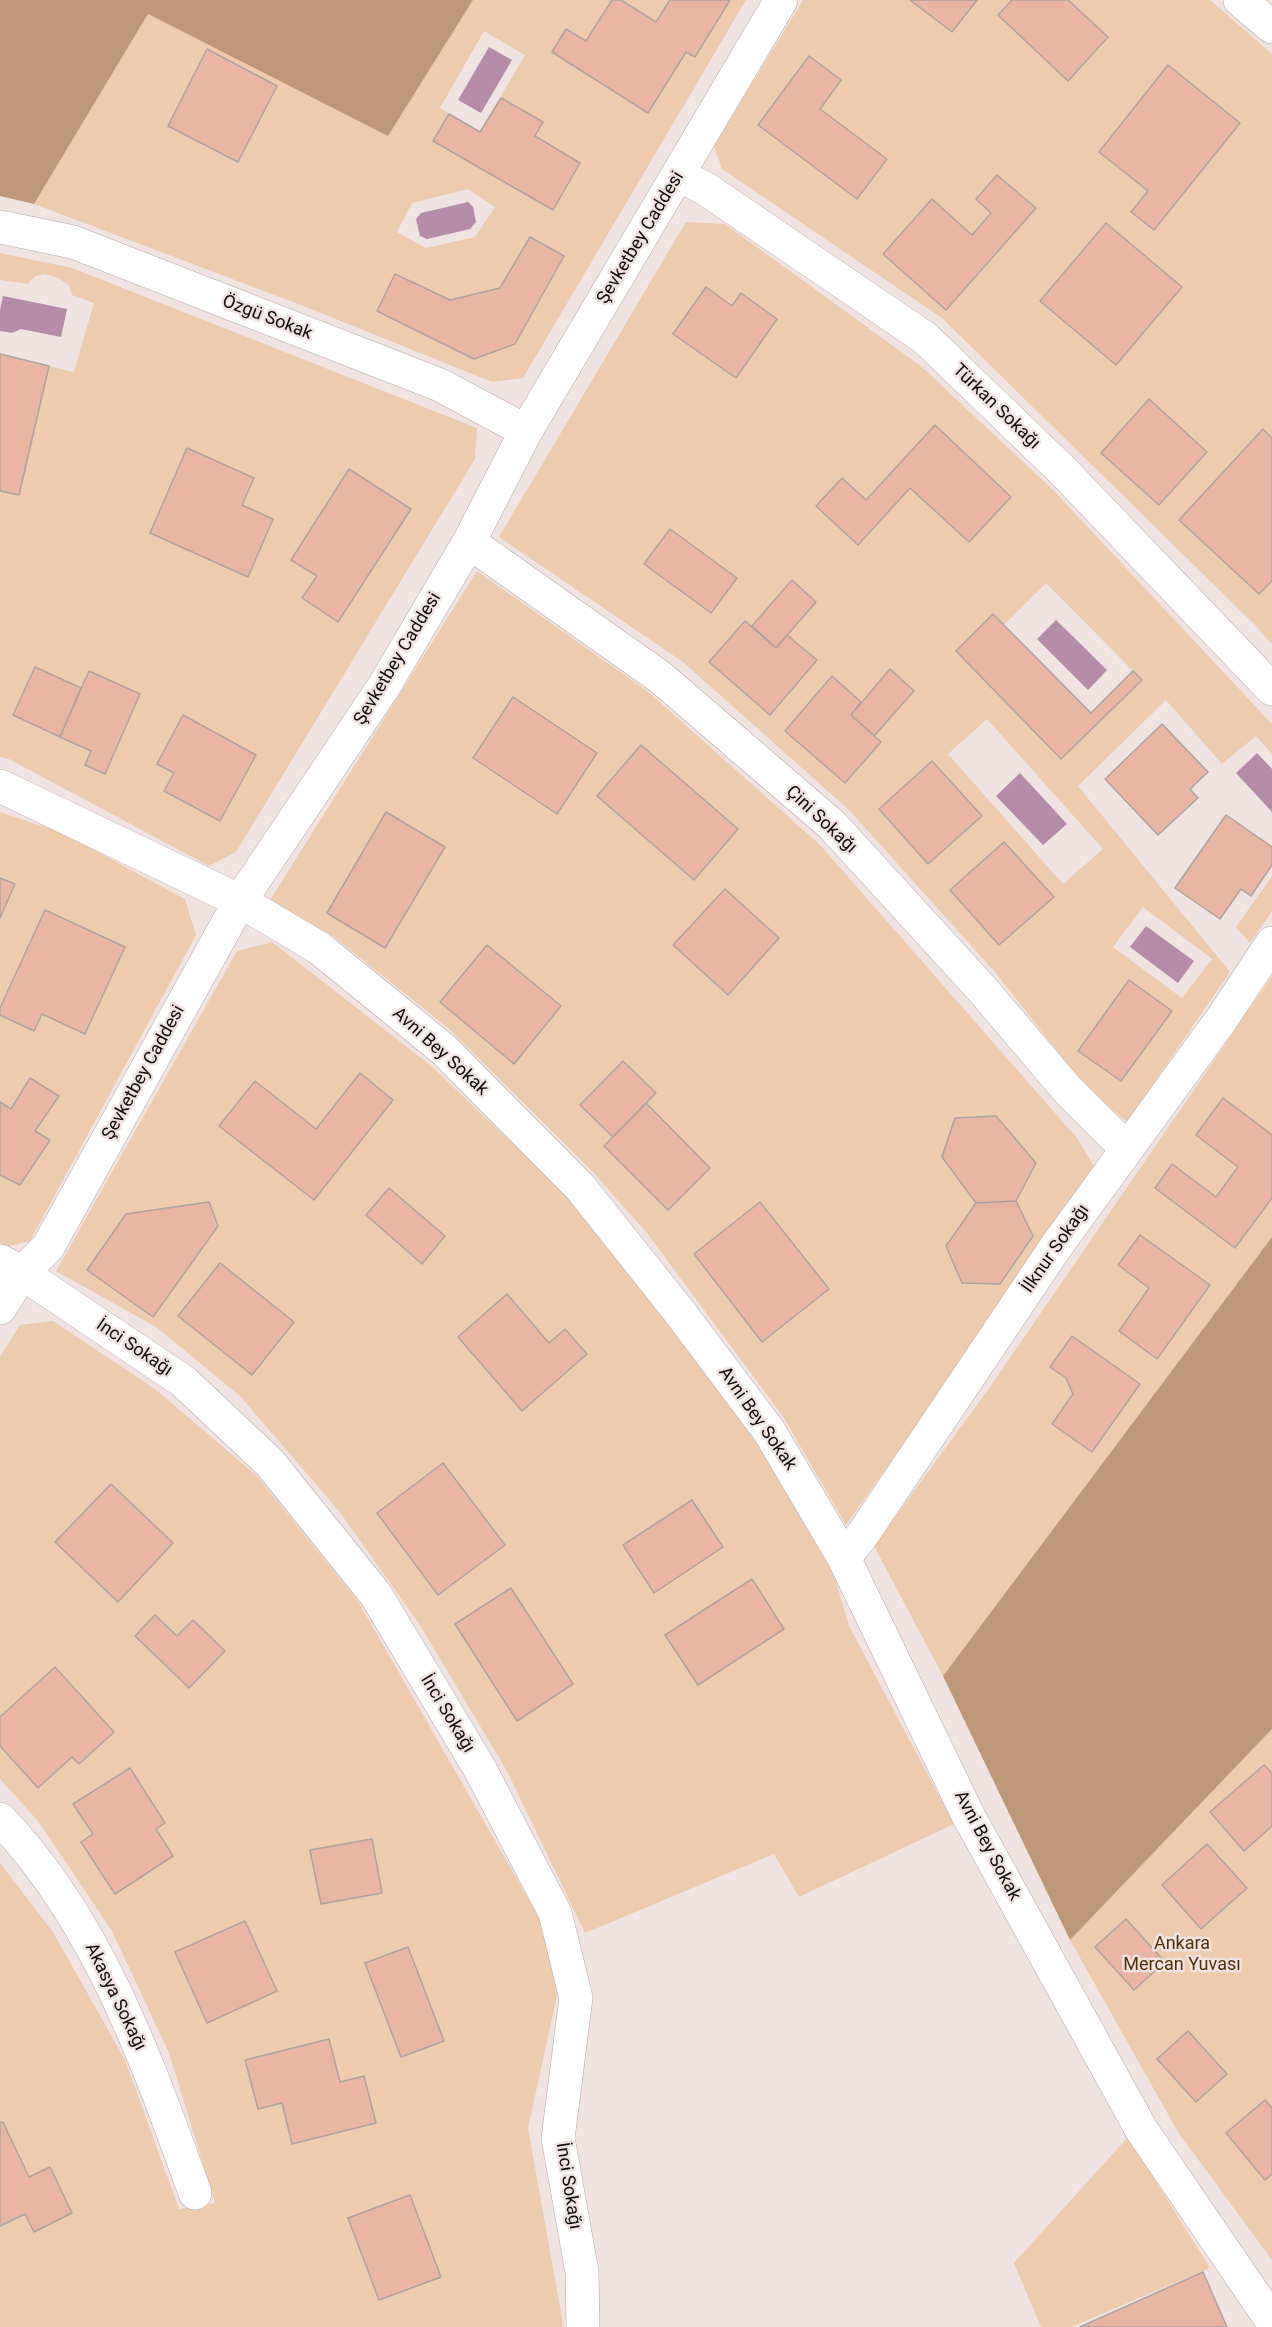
<!DOCTYPE html>
<meta charset="utf-8">
<style>
body{margin:0}
canvas{display:block;background:#f0e3e2}
</style>
<canvas width="1272" height="2327"></canvas>
<script>
const g = document.querySelector('canvas').getContext('2d');
g.lineJoin = 'round';
function fill(path, color) {
  g.fillStyle = color;
  g.fill(path, 'evenodd');
}
function trace(path, color, width, dash) {
  g.strokeStyle = color;
  g.lineWidth = width;
  g.lineCap = dash ? 'butt' : 'round';
  g.setLineDash(dash || []);
  g.stroke(path);
}
function drawText(font, color, halo, rows, align = 'center') {
  g.font = font + ' Roboto,sans-serif';
  g.lineWidth = 5;
  g.setLineDash([]);
  g.textBaseline = 'middle';
  g.strokeStyle = halo;
  g.fillStyle = color;
  for (const [text, x, y, turn = 0] of rows) {
    g.save();
    g.translate(x, y);
    g.rotate((+turn || 0) * Math.PI / 180);
    g.textAlign = isNaN(turn) ? turn : align;
    if (halo) g.strokeText(text, 0, 0);
    g.fillText(text, 0, 0);
    g.restore();
  }
}
fill(new Path2D(`
 M473,0H746L523,378L492,382L301,305L34,204L148,14L388,136ZM484,31L525,55L480,132L440,108ZM468,189L495,207L475,237L426,248L397,232L412,203Z
 M803,0H1210L1272,54V644L1254,624L942,318L722,169L714,146Z
 M686,222L725,224L922,367L1053,490L1272,724V754L1256,736L1222,764L1166,700L1078,786L1230,972L1127,1122L1086,1088L995,972L849,810L683,662L499,537ZM1046,583L1133,671L1091,713L1004,625ZM987,719L1103,849L1063,884L948,754ZM1143,907L1212,959L1182,998L1113,947Z
 M0,253L72,268L477,428L475,459L236,852L209,866L9,759L0,757V354L74,372L94,303L72,295L69,285L58,278L45,274L35,276L28,284L0,280Z
 M477,571L646,690L820,845L1077,1138L1095,1168L968,1353L846,1525L782,1415L647,1233L591,1170L448,1028L334,937L270,900Z
 M0,812L62,833L185,899L196,935L30,1241L5,1247L0,1244Z
 M1272,876V911L1250,943L1236,927Z
 M272,942L430,1065L572,1200L754,1436L834,1575L849,1626L954,1824L799,1897L774,1854L585,1933L507,1771L418,1622L339,1511L240,1396L156,1327L56,1271L237,951Z
 M1272,976V1237L943,1676L874,1546L990,1387Z
 M53,1321L155,1389L257,1476L358,1601L541,1921L558,1991L528,2128L563,2324L562,2327H0V1863L53,1932L125,2060L179,2209L215,2203L169,2053L112,1931L38,1821L0,1779V1357L20,1325Z
 M1272,1729V2260L1178,2132L1070,1940Z
 M1128,2137L1210,2268L1071,2327H1041L1014,2263Z`), '#edcbac');
fill(new Path2D(`
 M0,0H473L388,136L148,14L34,204L0,196Z
 M1272,1237V1729L1070,1940L943,1676Z`), '#be9876');
fill(new Path2D(`
 M489,47L512,60L481,113L458,100Z
 M468,202L473,207L476,222L470,229L427,239L420,236L416,219L421,213Z
 M3,296L67,309L61,337L21,329L12,333L0,331V310Z
 M1056,620L1107,670L1088,690L1037,639Z
 M1257,753L1272,769V812L1236,773Z
 M1020,773L1067,824L1043,845L996,796Z
 M1146,926L1194,961L1178,983L1130,947Z`), '#b58ba9');
const building = new Path2D(`
 M612,0H621L656,22L670,0H730L695,57L686,52L648,113L552,52L566,29L586,41Z
 M910,0H977L952,32Z
 M1012,0H1068L1108,37L1068,81L998,15Z
 M207,49L277,86L238,162L168,126Z
 M809,56L841,80L820,109L887,159L857,199L758,125Z
 M1168,65L1240,123L1154,230L1131,212L1148,191L1099,152Z
 M501,98L543,122L535,136L580,163L553,210L433,141L449,114L480,132Z
 M997,175L1036,208L946,310L883,254L932,199L972,235L991,213L976,199Z
 M1106,223L1182,287L1116,365L1040,301Z
 M530,237L564,256L515,344L474,359L377,311L395,274L450,300L500,288Z
 M706,287L732,306L741,293L777,319L736,378L673,334Z
 M0,354L49,366L19,495L0,491Z
 M1149,399L1207,452L1159,505L1101,453Z
 M935,425L1011,497L969,542L910,488L858,545L816,506L842,478L866,500Z
 M1263,429L1272,438V581L1259,594L1179,520Z
 M187,448L254,478L242,505L273,519L248,577L150,533Z
 M349,469L411,509L338,622L302,598L317,576L291,560Z
 M670,529L737,578L711,613L644,564Z
 M792,580L816,602L776,648L752,626Z
 M993,614L1091,713L1133,671L1142,680L1061,759L956,651Z
 M745,621L776,648L787,635L817,660L770,715L709,662Z
 M35,667L81,688L60,737L13,715Z
 M890,669L914,691L874,736L851,715Z
 M89,671L140,694L105,774L85,765L91,751L60,737Z
 M832,676L861,702L851,715L881,742L845,783L785,731Z
 M513,697L597,753L557,814L473,758Z
 M183,715L256,755L220,821L164,791L174,773L157,764Z
 M1162,724L1208,772L1190,789L1198,798L1158,835L1105,779Z
 M641,745L738,829L694,880L597,796Z
 M932,761L982,816L928,864L879,809Z
 M386,812L445,847L385,948L327,913Z
 M1226,815L1272,847V865L1251,896L1241,889L1220,919L1175,888Z
 M1004,842L1054,897L999,945L950,890Z
 M0,878L15,884L0,918Z
 M725,889L779,938L728,995L673,945Z
 M45,910L125,947L85,1034L42,1014L34,1031L0,1015V1008Z
 M487,945L561,1006L514,1064L440,1002Z
 M1129,980L1172,1011L1121,1081L1078,1051Z
 M623,1061L656,1093L613,1137L580,1105Z
 M360,1073L393,1100L314,1200L219,1126L255,1081L316,1129Z
 M30,1078L59,1096L35,1131L50,1140L20,1185L0,1175V1102L11,1109Z
 M1223,1098L1272,1135V1198L1235,1248L1155,1188L1172,1164L1216,1197L1238,1167L1196,1135Z
 M646,1103L710,1168L668,1210L604,1146Z
 M996,1116L1036,1163L1016,1201L976,1203L942,1157L955,1118Z
 M389,1188L445,1236L422,1264L366,1215Z
 M1016,1201L1033,1236L1000,1284L962,1283L946,1246L976,1203Z
 M209,1202L218,1226L153,1317L87,1270L126,1214Z
 M760,1202L829,1289L762,1342L694,1254Z
 M1140,1235L1210,1285L1157,1359L1119,1331L1149,1288L1118,1265Z
 M220,1263L294,1322L252,1375L178,1316Z
 M507,1294L549,1343L565,1329L587,1354L522,1411L458,1337Z
 M1072,1336L1140,1384L1092,1452L1052,1424L1073,1394L1066,1378L1050,1367Z
 M443,1463L505,1545L438,1595L377,1513Z
 M111,1484L173,1543L118,1602L55,1542Z
 M692,1500L723,1547L654,1593L623,1545Z
 M752,1579L784,1629L698,1685L665,1635Z
 M511,1588L573,1684L517,1721L455,1624Z
 M155,1615L177,1636L193,1620L225,1651L189,1688L135,1636Z
 M55,1667L114,1732L79,1764L72,1757L38,1788L0,1746V1717Z
 M1264,1765L1272,1773V1826L1244,1851L1210,1812Z
 M130,1768L165,1823L156,1829L173,1856L115,1894L81,1842L93,1834L73,1804Z
 M372,1839L382,1893L321,1904L310,1850Z
 M1207,1844L1247,1888L1201,1929L1162,1885Z
 M1126,1919L1165,1962L1134,1990L1095,1947Z
 M245,1921L277,1991L207,2023L175,1952Z
 M408,1947L444,2041L401,2057L365,1963Z
 M1188,2031L1227,2074L1196,2102L1157,2059Z
 M329,2039L340,2082L364,2076L376,2123L292,2144L282,2103L258,2109L245,2060Z
 M1265,2100L1272,2108V2174L1265,2180L1226,2133Z
 M3,2122L29,2177L50,2167L72,2213L34,2232L25,2214L0,2226V2123Z
 M410,2195L441,2277L379,2300L348,2218Z
 M1203,2272L1227,2327H1080Z`);
fill(building, '#e8b5a2');
trace(building, '#ada19d', 1.5);
const minor = new Path2D(`
 M1240,0L1272,27
 M679,175L706,189L925,338L1063,471L1272,689
 M0,227L73,242L440,385L526,431
 M469,542L660,677L832,825L981,988L1066,1088L1127,1149
 M0,786L240,901L319,948L443,1049L580,1187L678,1310L769,1431L844,1558L968,1815L1141,2129L1272,2321
 M0,1261L22,1273L184,1382L270,1463L376,1595L480,1769L555,1913L576,1998L558,2138L582,2272L583,2327
 M0,1308L22,1273L48,1247L240,901L384,686L469,542L526,431L781,0
 M844,1558L863,1534L1055,1248L1221,1020L1272,943
 M0,1819C98,1921 148,2063 195,2193`);
trace(minor, '#b4a7a7', 34);
trace(minor, '#fff', 33);
drawText('18px', '#0f0b0b', '#f0e3e2', [
 ["Şevketbey Caddesi",641,238,-59],
 ["Özgü Sokak",267,318,21],
 ["Türkan Sokağı",996,407,44],
 ["Şevketbey Caddesi",398,659,-59],
 ["Çini Sokağı",821,820,43],
 ["Avni Bey Sokak",440,1052,42],
 ["Şevketbey Caddesi",144,1073,-61],
 ["İlknur Sokağı",1056,1249,-55],
 ["İnci Sokağı",134,1348,34],
 ["Avni Bey Sokak",757,1419,55],
 ["İnci Sokağı",447,1714,59],
 ["Avni Bey Sokak",987,1846,62],
 ["Akasya Sokağı",115,1997,64],
 ["İnci Sokağı",568,2186,81]
]);
drawText('18px', '#542f02', '#f0e3e2', [
 ["Ankara",1182,1944],
 ["Mercan Yuvası",1182,1965]
]);
</script>
